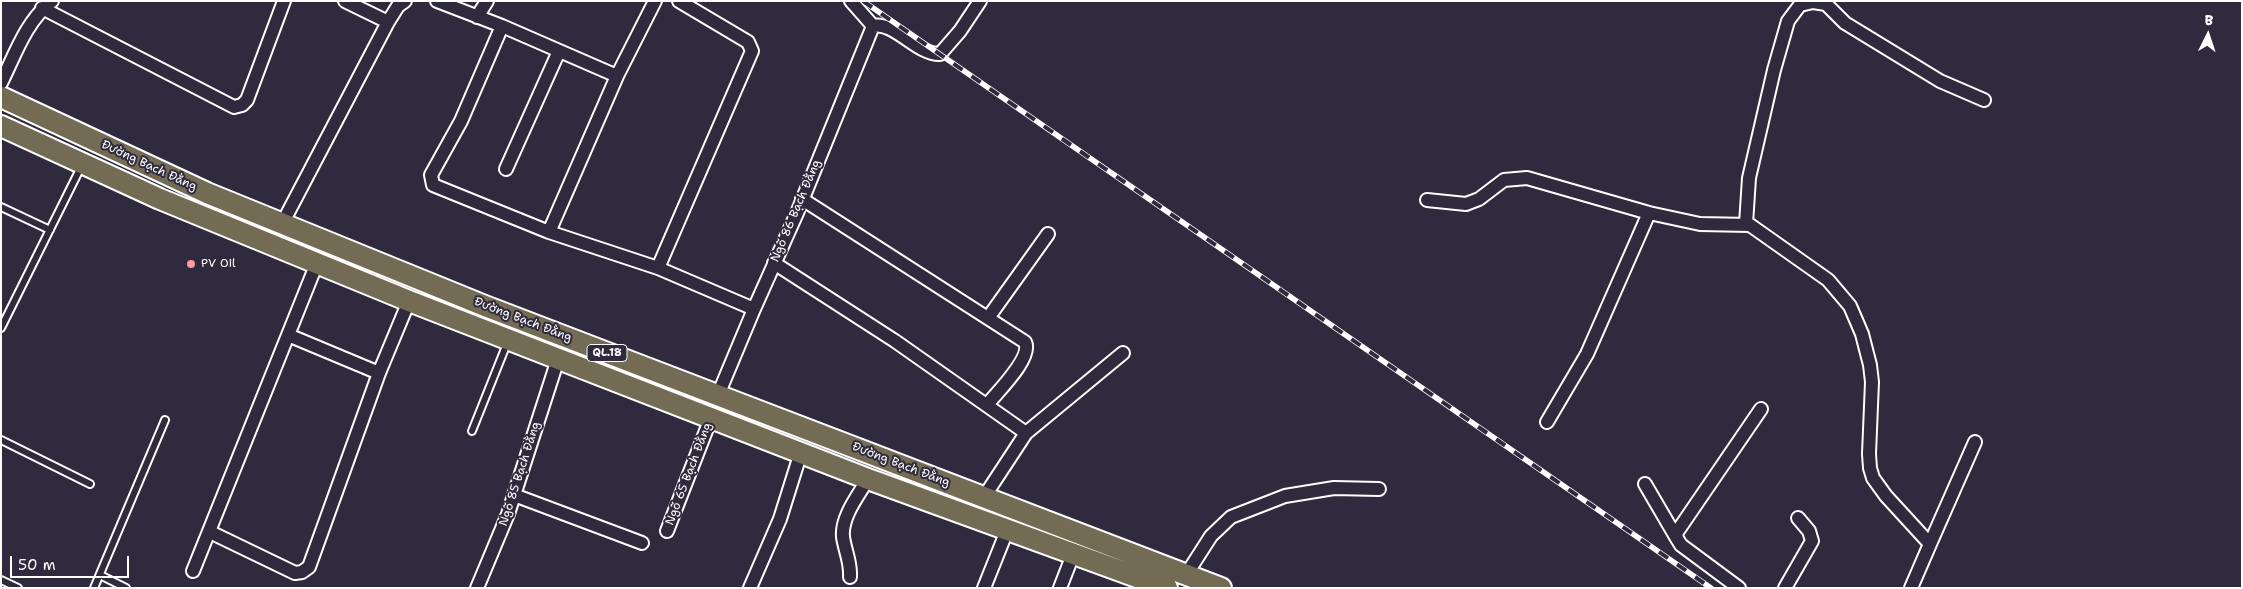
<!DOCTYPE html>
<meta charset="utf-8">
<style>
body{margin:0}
#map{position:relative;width:2243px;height:589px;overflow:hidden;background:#2f2a3d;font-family:"Shantell Sans",sans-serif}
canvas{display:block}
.frame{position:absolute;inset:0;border:2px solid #fff;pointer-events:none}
.north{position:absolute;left:2183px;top:10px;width:50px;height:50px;-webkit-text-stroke:4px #2f2a3d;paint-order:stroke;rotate:4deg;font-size:14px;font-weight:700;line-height:20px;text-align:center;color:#fff}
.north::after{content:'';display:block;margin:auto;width:18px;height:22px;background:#fff;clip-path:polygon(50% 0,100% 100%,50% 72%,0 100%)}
.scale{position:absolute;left:10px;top:556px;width:119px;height:22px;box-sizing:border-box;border:2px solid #fff;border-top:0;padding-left:6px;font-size:15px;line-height:18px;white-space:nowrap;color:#fff;-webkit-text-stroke:4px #2f2a3d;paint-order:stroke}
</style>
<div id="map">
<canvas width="2243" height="589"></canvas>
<div class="frame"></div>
<div class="north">B</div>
<div class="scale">50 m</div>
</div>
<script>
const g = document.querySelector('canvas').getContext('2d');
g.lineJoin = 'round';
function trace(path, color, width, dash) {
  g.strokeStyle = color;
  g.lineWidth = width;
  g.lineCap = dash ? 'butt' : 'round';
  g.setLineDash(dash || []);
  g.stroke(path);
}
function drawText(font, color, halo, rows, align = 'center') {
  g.font = font + ' "Shantell Sans",sans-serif';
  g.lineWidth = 4;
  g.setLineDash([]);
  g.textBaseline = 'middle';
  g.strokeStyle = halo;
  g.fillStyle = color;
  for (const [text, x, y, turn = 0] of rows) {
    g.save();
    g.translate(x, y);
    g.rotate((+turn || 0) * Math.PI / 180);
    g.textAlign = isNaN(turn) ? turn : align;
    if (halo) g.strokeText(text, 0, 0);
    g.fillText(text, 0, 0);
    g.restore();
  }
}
const service = new Path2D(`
 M1,207L50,230
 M1,328L82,165
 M472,431L508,341
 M1,440L90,484
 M100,575L126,588
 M1,580L18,588
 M94,588L165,420`);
const minor = new Path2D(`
 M345,1L388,22
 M437,1L502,26L617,76
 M851,1L873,26
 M42,8L234,107L242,105L247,100L284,1
 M477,17L487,1
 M502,26L461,121L431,175L433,185L549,232L658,268L754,309
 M873,26C894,21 917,55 940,54L960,31L980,1
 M1,83C15,55 26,21 52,1
 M506,169L559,51
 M802,199L1025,342C1033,358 997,392 987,405
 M1427,200L1466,204L1479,199L1504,180L1527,178L1649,213
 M282,224L388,22L398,6L405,1
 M1746,224L1749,178L1774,70L1788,21L1800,5L1813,2L1826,4L1845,23L1940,81L1984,100
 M549,232L617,76L655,1
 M774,263L895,341L1026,433
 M658,268L752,51L748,42L679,1
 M988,318L1048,234
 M288,335L379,373
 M718,395L754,309L797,213L873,26
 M1547,422L1587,354L1649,213L1700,224L1750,225L1828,280L1850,306L1862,334L1870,365L1872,382L1869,454L1870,468L1873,478L1886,496L1930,544L1911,588
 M1645,484L1676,537
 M514,495L642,543
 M984,497L1026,433L1123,353
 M667,531L711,418
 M210,532L295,573L302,572L309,567L379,373L409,301
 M1930,544L1975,442
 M193,571L317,263
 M1186,575L1211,536L1231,517L1285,496L1334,488L1379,489
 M850,577C851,562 845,551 843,537C841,517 858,496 868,479
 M477,588L508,514L558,359
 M750,588L780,519L801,452
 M984,588L1008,528
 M1060,588L1074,552
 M1739,588L1681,545L1676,537L1677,532L1761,409
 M1785,588L1812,541L1809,531L1798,518`);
const trunk = new Path2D(`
 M1,97L207,193L485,306L1221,588
 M1,126L160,199L409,301L868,479L1167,588`);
trace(service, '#fff', 10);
trace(minor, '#fff', 16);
trace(trunk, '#fff', 24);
trace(service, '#2f2a3d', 6);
trace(minor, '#2f2a3d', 12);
trace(trunk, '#746b55', 20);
const rail = new Path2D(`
 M863,1L1711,588`);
trace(rail, '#fff', 5.5);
trace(rail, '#2f2a3d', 4, [11]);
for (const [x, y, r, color] of [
 [191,264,5,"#ff9aa2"]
]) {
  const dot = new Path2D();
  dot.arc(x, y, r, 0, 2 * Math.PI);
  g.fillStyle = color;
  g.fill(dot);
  trace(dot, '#2f2a3d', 2);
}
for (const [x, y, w] of [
 [607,353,40]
]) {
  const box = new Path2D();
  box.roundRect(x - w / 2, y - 8.5, w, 17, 4);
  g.fillStyle = '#2f2a3d';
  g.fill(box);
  trace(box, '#fff', 1);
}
drawText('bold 11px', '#fff', null, [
 ["QL.18",607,353]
]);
drawText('12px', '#fff', '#2f2a3d', [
 ["Đường Bạch Đằng",149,166,25],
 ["Ngõ 86 Bạch Đằng",796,211,-67],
 ["Đường Bạch Đằng",523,320,21],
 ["Đường Bạch Đằng",901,465,21],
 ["Ngõ 85 Bạch Đằng",520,474,-72],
 ["Ngõ 65 Bạch Đằng",689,474,-69]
]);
drawText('12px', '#fff', '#2f2a3d', [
 ["PV Oil",201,264]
], 'left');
</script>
